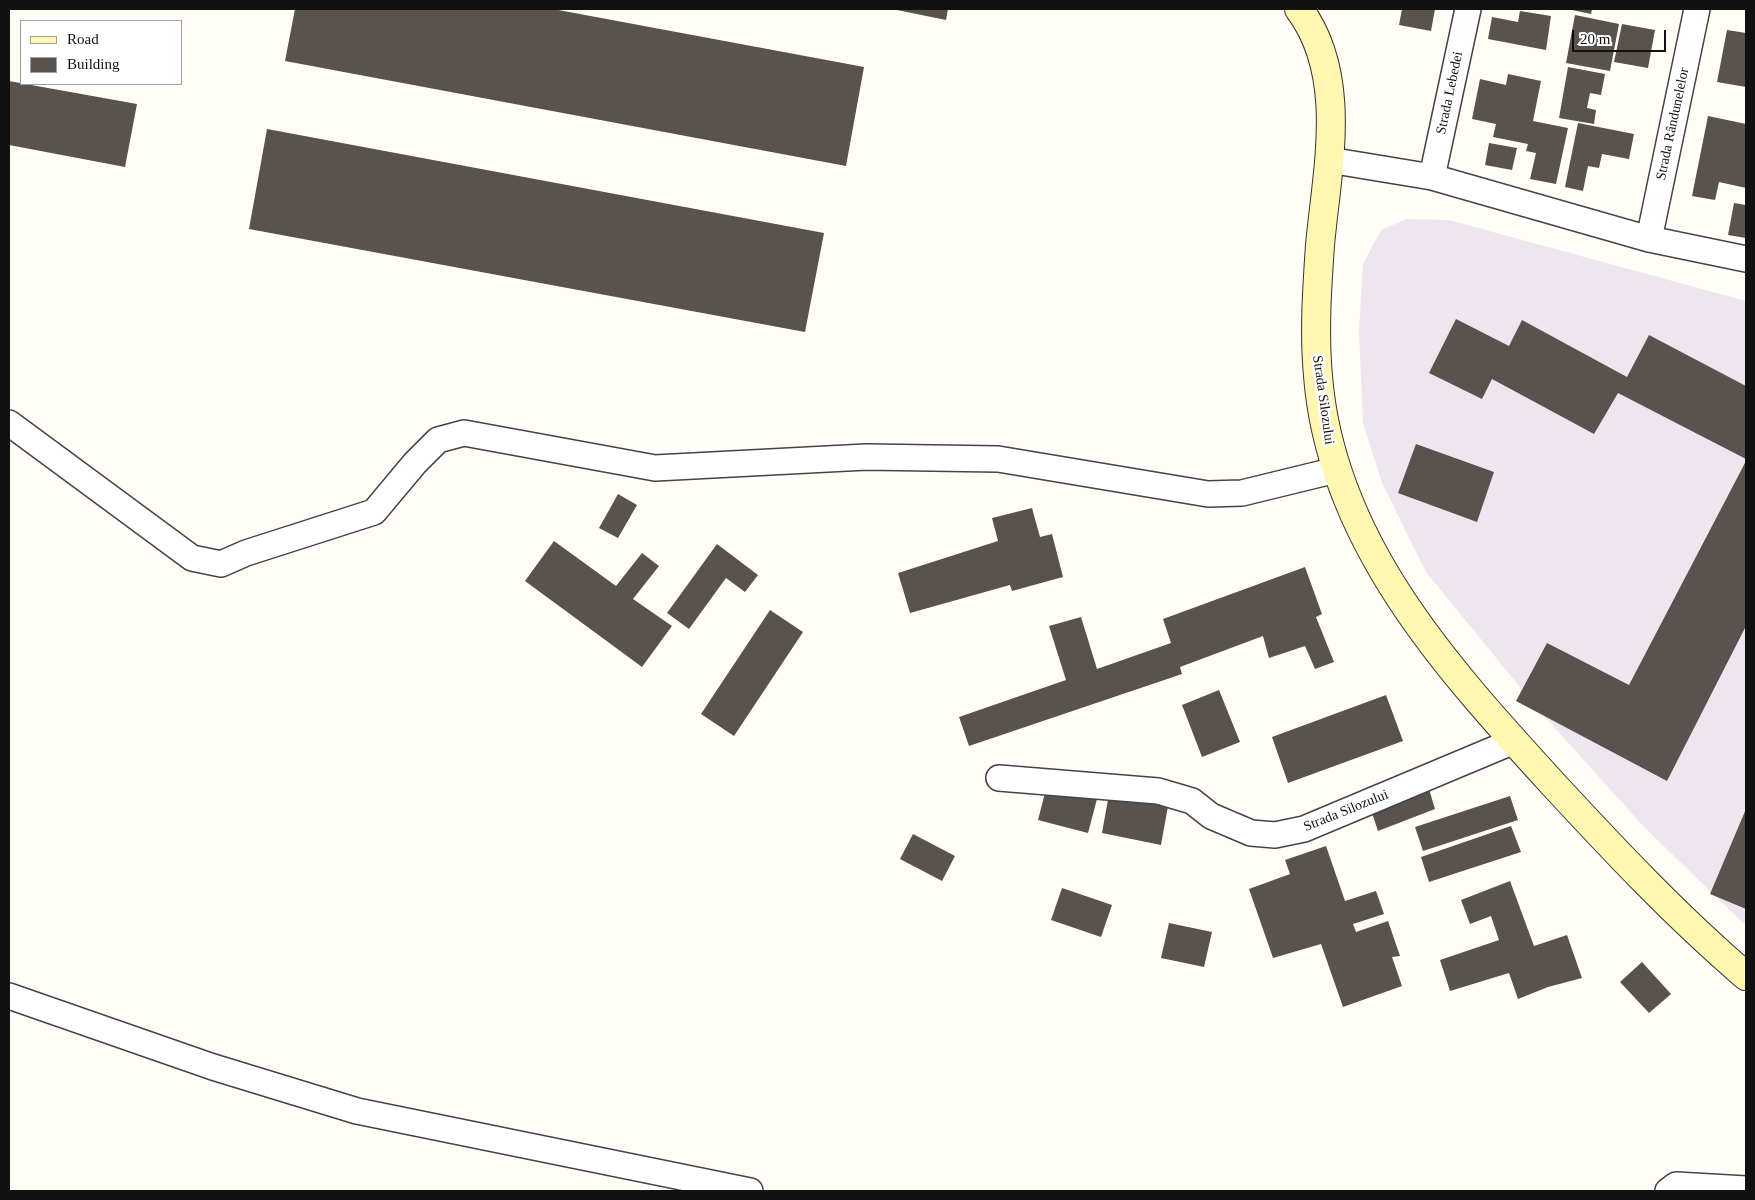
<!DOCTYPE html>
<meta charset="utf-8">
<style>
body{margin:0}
#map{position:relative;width:1755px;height:1200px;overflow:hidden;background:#fffdf5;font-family:"Times New Roman",serif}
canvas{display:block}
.frame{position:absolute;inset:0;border:10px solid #111;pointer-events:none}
.legend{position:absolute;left:20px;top:20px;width:162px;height:65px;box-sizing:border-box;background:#fff;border:1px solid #a0a0a0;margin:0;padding:6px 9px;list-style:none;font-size:15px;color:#111}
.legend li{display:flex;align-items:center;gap:10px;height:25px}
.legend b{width:25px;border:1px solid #a0a0a0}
.scale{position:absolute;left:1572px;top:30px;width:94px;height:22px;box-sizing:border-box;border:2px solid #111;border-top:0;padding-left:6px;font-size:15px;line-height:18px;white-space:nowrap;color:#111;-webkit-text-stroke:4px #fff;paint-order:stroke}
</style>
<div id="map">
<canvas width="1755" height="1200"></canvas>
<div class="frame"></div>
<ul class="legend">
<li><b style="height:6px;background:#fff6b0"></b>Road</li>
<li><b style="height:14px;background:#5a524d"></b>Building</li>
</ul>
<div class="scale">20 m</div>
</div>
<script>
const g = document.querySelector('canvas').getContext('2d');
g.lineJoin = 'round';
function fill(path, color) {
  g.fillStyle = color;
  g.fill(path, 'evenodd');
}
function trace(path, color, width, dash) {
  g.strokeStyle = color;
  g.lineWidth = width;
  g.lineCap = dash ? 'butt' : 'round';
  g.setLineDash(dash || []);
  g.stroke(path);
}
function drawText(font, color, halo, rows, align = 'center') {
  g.font = font + ' "Times New Roman",serif';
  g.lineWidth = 5;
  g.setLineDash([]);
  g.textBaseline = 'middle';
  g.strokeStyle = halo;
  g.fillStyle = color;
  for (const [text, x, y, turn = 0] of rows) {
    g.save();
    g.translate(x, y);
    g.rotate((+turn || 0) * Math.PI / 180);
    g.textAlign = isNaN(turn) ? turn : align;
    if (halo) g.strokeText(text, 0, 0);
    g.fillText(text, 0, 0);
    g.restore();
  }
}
fill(new Path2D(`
 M1407,219L1449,220L1746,301V926L1643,826L1537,708L1426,572L1382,483L1363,423L1359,330L1363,264L1381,230Z`), '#eee6ef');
fill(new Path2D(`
 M295,9H553L864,67L846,166L285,61Z
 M892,9H948L946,20Z
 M1402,9H1435L1431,31L1399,25Z
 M1567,9H1592L1591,14Z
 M1520,11L1551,16L1546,50L1488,39L1492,17L1518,22Z
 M1575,15L1619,24L1610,71L1566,63Z
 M1622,24L1655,30L1648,68L1614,62Z
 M1727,30L1746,33V87L1717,82Z
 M1568,67L1605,74L1601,95L1590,93L1587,108L1596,110L1594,124L1559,118Z
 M1508,74L1541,81L1533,121L1568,128L1556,184L1530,179L1536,153L1526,151L1528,144L1493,137L1496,124L1472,119L1480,79L1506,85Z
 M9,81L137,104L125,167L9,145Z
 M1708,116L1746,124V188L1719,182L1715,200L1692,196Z
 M1578,123L1634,134L1629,159L1602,154L1599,168L1588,166L1583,191L1565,187Z
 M267,129L824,233L805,332L249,229Z
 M1489,143L1517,148L1512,170L1485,165Z
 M1734,203L1746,205V238L1728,235Z
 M1456,319L1509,346L1522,320L1627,377L1649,335L1746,386V459L1618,393L1594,434L1492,379L1482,399L1429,373Z
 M1416,444L1494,472L1477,522L1398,493Z
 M1746,461V626L1667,781L1516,701L1547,643L1629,685Z
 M618,494L637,505L618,538L599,528Z
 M1032,508L1040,537L1052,534L1063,577L1012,591L1010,585L910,613L898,573L998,541L992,518Z
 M554,541L616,586L642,553L659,566L633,599L672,626L642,667L525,581Z
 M717,544L758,575L745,592L726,578L689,629L667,613Z
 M1305,567L1322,614L1316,617L1334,662L1315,669L1305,646L1269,658L1263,636L1180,667L1182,674L969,746L959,717L1066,680L1049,626L1081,617L1097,669L1171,643L1163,619Z
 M770,610L803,632L734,736L701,714Z
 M1219,690L1240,742L1202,757L1182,705Z
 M1386,695L1403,741L1288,783L1272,737Z
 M1047,785L1097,799L1088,833L1038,820Z
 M1429,789L1435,809L1378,831L1371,810Z
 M1109,794L1168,806L1161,845L1102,833Z
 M1510,796L1518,820L1423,851L1415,827Z
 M1746,809V909L1710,894Z
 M1511,826L1521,852L1429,882L1421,857Z
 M913,834L955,856L942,881L900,859Z
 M1326,846L1345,901L1376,891L1384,914L1353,924L1356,932L1388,921L1400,956L1392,957L1402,986L1343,1007L1321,944L1273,958L1249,889L1290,874L1285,860Z
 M1510,881L1534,946L1567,935L1582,978L1548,987L1518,999L1509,973L1450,991L1440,960L1499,940L1491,916L1470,924L1461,900Z
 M1062,888L1112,905L1101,937L1051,920Z
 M1169,923L1212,932L1204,967L1161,958Z
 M1642,962L1671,994L1649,1013L1620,982Z`), '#5a524d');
const street = new Path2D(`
 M1329,160L1432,177L1649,239L1746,259
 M1432,177L1468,9
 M1649,239L1697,9
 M9,423L192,558L221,564L246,553L374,512L415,463L438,440L464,433L655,468L866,457L998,459L1208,494L1242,493L1336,470
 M999,778L1158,791L1192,801L1211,816L1251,833L1275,835L1304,829L1514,741
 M9,996L213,1067L357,1111L750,1191
 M1668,1191L1676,1185L1746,1189`);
const secondary = new Path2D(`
 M1299,9C1349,76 1327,169 1320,245C1317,289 1314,332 1318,376C1331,541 1446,667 1553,784C1615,851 1677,917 1746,976`);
trace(street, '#444', 28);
trace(secondary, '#333', 30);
trace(street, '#fff', 25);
trace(secondary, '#fff6b0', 28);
drawText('14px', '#111', '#fff', [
 ["Strada Lebedei",1450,93,-78],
 ["Strada Rândunelelor",1673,124,-78],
 ["Strada Silozului",1323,400,82],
 ["Strada Silozului",1346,811,-22]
]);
</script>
